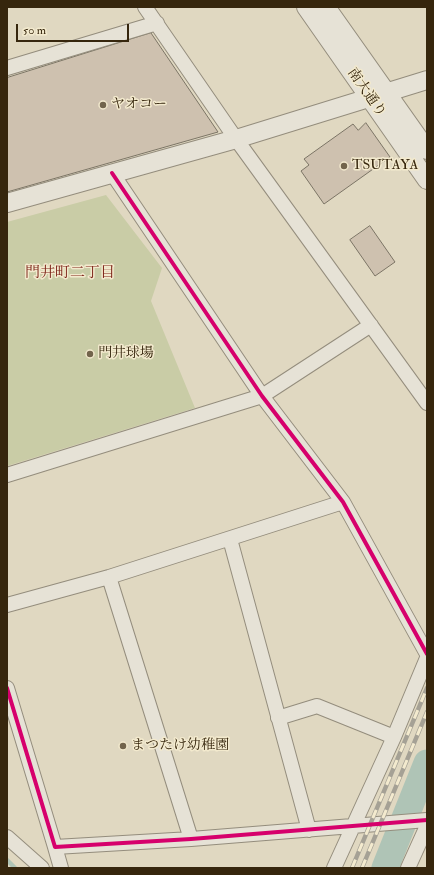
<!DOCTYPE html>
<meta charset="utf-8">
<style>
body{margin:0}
#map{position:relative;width:434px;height:875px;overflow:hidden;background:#e0d8c1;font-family:"IM FELL Double Pica",serif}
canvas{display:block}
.frame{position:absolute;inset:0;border:8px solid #36260d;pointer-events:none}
.scale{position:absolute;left:16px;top:24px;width:113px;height:18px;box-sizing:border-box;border:2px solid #36260d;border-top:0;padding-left:5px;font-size:12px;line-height:14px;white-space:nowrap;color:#36260d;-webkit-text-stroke:3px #f3eace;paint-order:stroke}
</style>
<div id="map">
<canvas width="434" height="875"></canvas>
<div class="frame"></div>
<div class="scale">50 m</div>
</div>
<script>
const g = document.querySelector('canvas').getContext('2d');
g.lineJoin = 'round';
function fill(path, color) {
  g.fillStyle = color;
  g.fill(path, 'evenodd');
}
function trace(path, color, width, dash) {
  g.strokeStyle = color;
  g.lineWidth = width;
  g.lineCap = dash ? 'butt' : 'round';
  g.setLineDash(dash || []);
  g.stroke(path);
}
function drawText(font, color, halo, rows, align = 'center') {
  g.font = font + ' "IM FELL Double Pica","Noto Serif JP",serif';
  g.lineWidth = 3;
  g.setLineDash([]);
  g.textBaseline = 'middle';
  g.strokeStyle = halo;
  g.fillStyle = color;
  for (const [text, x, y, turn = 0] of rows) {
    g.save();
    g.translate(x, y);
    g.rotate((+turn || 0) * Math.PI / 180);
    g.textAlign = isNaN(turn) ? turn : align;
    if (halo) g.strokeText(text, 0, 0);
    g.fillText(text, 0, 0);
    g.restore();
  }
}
fill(new Path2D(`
 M106,195L162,268L151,301L195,408L7,466V222Z`), '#c9cca6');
trace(new Path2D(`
 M7,860L15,868`), '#afc4b6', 4.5);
trace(new Path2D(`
 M385,868L427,763`), '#afc4b6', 27);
const building = new Path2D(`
 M151,33L218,132L7,192V78Z
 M366,123L390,157L324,204L301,171L309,165L304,159L353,124L358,130Z
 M370,226L395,262L375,276L350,240Z`);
fill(building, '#cec1af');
trace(building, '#7b7465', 1);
const minor = new Path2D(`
 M145,7L236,139L427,403
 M7,68L157,23
 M112,173L262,396L343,502L427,654
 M7,475L262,396L371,325
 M230,539L309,830
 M109,577L191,839
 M7,605L109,577L343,502
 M7,688L55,847L191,839L427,820
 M278,718L317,706L394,737
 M7,837L42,868
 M55,847L61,868
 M334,868L394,737L427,658
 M408,868L427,826`);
const tertiary = new Path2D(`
 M306,7L427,180
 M326,7L427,150
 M7,203L236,139L427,80`);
trace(minor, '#948d7d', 16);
trace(tertiary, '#948d7d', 20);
trace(minor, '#e6e2d6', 14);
trace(tertiary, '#e6e2d6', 18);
const rail = new Path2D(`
 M352,868L427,688
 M362,868L427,712`);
trace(rail, '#a5a195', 4.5);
trace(rail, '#f3eace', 3, [9]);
trace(new Path2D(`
 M112,173L262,396L343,502L427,654
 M7,688L55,847L191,839L427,820`), '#d6006c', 4);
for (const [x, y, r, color] of [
 [103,105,4,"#72644c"],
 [344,166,4,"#72644c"],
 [90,354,4,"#72644c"],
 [123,746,4,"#72644c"]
]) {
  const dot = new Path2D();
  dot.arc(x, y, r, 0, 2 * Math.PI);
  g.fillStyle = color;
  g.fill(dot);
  trace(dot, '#f3eace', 1.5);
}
drawText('14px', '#36260d', '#f3eace', [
 ["南大通り",366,93,55]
]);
drawText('14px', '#36260d', '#f3eace', [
 ["ヤオコー",111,105],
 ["TSUTAYA",352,166],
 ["門井球場",98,354],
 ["まつたけ幼稚園",131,746]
], 'left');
drawText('15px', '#7a1f14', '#f3eace', [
 ["門井町二丁目",70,274]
]);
</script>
